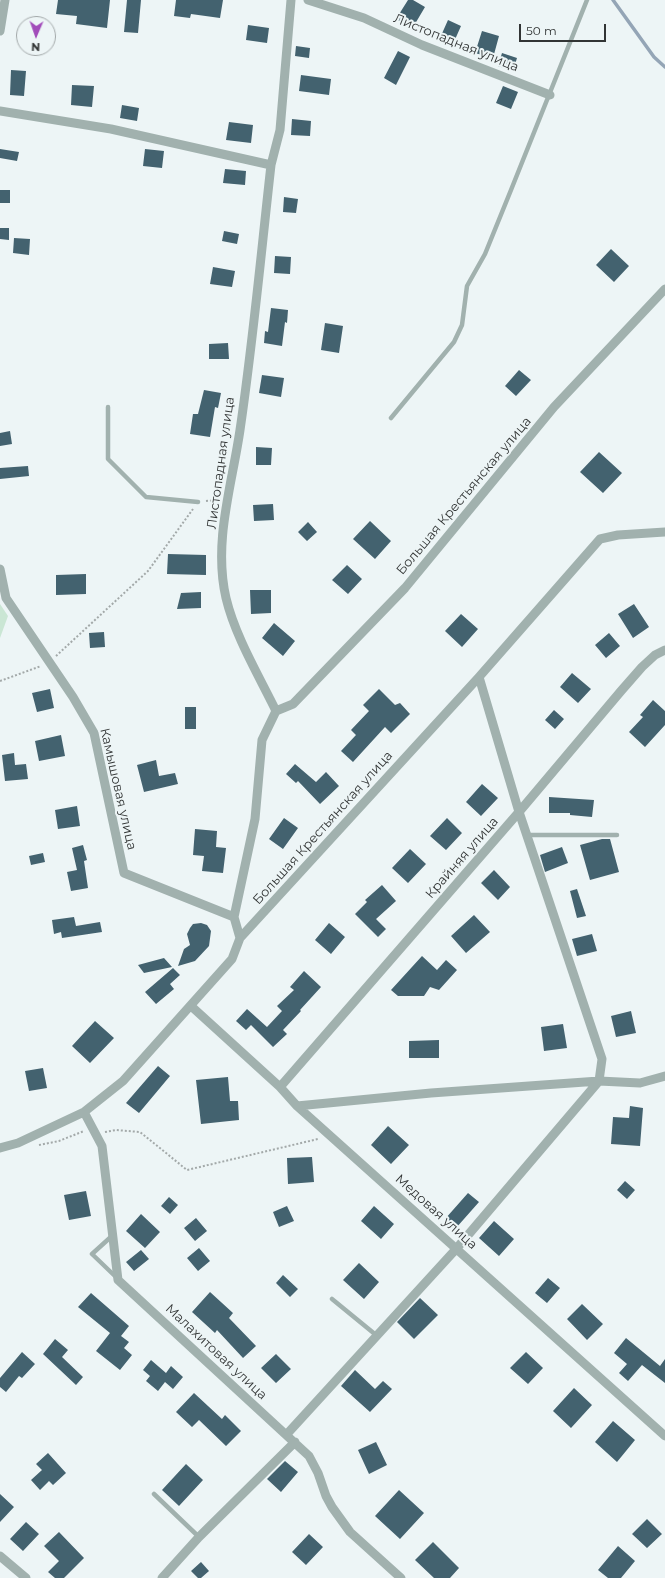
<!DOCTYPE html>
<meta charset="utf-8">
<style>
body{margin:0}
#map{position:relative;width:665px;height:1578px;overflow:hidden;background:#edf5f6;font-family:Montserrat,sans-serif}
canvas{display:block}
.north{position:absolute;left:16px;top:16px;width:40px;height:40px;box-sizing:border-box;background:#edf5f6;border:1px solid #a2a8a9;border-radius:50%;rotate:182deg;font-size:11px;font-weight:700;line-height:16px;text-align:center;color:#323535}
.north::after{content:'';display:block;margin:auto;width:14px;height:18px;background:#a24cba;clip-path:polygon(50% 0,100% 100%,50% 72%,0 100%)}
.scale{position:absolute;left:519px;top:24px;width:87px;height:18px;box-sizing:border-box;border:2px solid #323535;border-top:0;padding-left:5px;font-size:12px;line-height:14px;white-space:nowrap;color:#323535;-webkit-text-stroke:3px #edf5f6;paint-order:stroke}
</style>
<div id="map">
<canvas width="665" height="1578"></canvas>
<div class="north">N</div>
<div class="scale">50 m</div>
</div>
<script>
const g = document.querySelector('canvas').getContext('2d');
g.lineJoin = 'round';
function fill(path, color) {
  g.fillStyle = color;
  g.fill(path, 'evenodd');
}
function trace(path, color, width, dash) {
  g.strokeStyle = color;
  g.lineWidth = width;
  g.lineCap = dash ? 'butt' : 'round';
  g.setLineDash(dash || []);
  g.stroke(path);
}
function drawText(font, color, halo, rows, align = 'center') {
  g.font = font + ' Montserrat,sans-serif';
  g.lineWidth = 4;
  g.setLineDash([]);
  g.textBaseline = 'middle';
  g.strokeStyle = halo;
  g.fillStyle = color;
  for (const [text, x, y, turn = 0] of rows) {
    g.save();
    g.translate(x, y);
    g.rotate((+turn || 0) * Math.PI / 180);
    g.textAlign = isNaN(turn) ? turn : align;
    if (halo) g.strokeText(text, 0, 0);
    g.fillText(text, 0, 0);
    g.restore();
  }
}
fill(new Path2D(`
 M0,604L8,616L0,638Z`), '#cae6d4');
trace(new Path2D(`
 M613,0L654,57L665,67`), '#94a5b6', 3.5);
fill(new Path2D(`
 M58,0H110L107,28L76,24L77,16L56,14Z
 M127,0H141L138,33L124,32Z
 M176,0H223L220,18L191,14L190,18L174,16Z
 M408,0H413L425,7L412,29L396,19Z
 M448,20L461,26L453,44L440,38Z
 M248,25L269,28L267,43L246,40Z
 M482,31L499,36L493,58L475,53Z
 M296,46L310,48L309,58L295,56Z
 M398,51L410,57L396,85L384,78Z
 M502,53L517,58L513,71L498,66Z
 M11,70L26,71L24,96L10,95Z
 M301,75L331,79L329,95L299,91Z
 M72,85L94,86L92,107L71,105Z
 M503,86L518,92L511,109L496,103Z
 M122,105L139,108L137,121L120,118Z
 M292,119L311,121L310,136L291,135Z
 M229,122L253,125L251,143L226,140Z
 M0,149L19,152L17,161L0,158Z
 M145,149L164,151L162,168L143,166Z
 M225,169L246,171L245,185L223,183Z
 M0,190H10V203H0Z
 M284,197L298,199L296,213L283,212Z
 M0,228H9V240L0,239Z
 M224,231L239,234L237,244L222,241Z
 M14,238L30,239L29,255L13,253Z
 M611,249L629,266L614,282L596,265Z
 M275,256L291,257L290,274L274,273Z
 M213,267L235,271L232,287L210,284Z
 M271,308L288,310L287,323L285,322L282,346L264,343L265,331L268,332Z
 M325,323L343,326L339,353L321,350Z
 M228,343L229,359H209V344Z
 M519,370L531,380L516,396L505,386Z
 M262,375L284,378L281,397L259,393Z
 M204,390L221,393L218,408L215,407L210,437L190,434L193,414H198Z
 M10,431L12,444L0,446V433Z
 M256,447L272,448L271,465H256Z
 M599,452L622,473L603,493L580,472Z
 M28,466L29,476L0,479V468Z
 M273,504L274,520L254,521L253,505Z
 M370,521L391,541L375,559L353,539Z
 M308,522L317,532L307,541L298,532Z
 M168,554L206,555V575L167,574Z
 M347,565L362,579L348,594L332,580Z
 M86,574V594L56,595V575Z
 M250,590H271V613L251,614Z
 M201,592V608L177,609L181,593Z
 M634,604L649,627L633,638L618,614Z
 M461,614L478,629L462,647L445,631Z
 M274,623L295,641L283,656L262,638Z
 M104,632L105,647L90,648L89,633Z
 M609,633L620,646L606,658L595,645Z
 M572,673L591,689L578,703L560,687Z
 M50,689L54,708L37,712L32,693Z
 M379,689L395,705L400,703L410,714L391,733L385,727L353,762L341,751L356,735L351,730L369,711L363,705Z
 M653,700L665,711V725L645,747L629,732L643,717L640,715Z
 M185,707H196V729H185Z
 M554,710L564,719L555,729L545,720Z
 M61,735L65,756L39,761L35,741Z
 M14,753L15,765L26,764L28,779L5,781L2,755Z
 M156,760L159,776L175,773L178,784L144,792L137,765Z
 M295,764L316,782L326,772L339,786L320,804L298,781L296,783L286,774Z
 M482,784L498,798L481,816L466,802Z
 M549,797L594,800L592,817L570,815V813H549Z
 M77,806L80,826L58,829L55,810Z
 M284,818L298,828L283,849L269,839Z
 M447,818L462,833L446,850L430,836Z
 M195,829L217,831L216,847L226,848L223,873L202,871L204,856L193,855Z
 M602,839H610L619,872L590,880L580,845Z
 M83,845L87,860L84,861L88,888L71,891L67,872L77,870L72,848Z
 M562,847L568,863L545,872L540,855Z
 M410,849L426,864L408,883L392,868Z
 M43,853L45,862L31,865L29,856Z
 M494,870L510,887L498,900L481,883Z
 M382,885L396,901L376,919L386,929L378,937L355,914L367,902L365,900Z
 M577,889L586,916L577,918L570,891Z
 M474,915L490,932L466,953L451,936Z
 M74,917L76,926L100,922L102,932L62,938L61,932L54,934L52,920Z
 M201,923L207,925L211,931L209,946L195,961L178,966L184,949L190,945L187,934L190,928L193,924Z
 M329,923L345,937L331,954L315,940Z
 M592,934L597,951L577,956L572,939Z
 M422,956L437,970L446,960L457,970L439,990L430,987L424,996H398L391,990Z
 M164,958L172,967L144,973L138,965Z
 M173,968L180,975L170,984L174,989L156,1004L145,992Z
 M304,971L321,987L300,1010L301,1011L283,1030L287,1034L273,1047L251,1025L246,1030L236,1021L247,1009L267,1027L282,1011L277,1006L294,990L290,987Z
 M631,1011L636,1033L616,1037L611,1016Z
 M95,1021L114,1038L90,1063L72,1046Z
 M563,1024L567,1048L544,1051L541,1027Z
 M439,1040V1058H409V1041Z
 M158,1066L170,1076L139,1113L126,1103Z
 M43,1068L47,1088L29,1091L25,1071Z
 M228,1077L230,1101H238L239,1120L201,1124L196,1080Z
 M630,1106L643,1108L640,1146L611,1144L613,1117L629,1118Z
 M388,1126L409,1145L391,1164L371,1145Z
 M312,1157L314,1182L288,1184L287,1158Z
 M625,1181L635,1190L627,1199L617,1190Z
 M86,1191L91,1216L69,1220L64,1195Z
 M468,1193L479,1202L456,1228L445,1219Z
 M169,1197L178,1205L170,1214L161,1206Z
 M287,1206L294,1221L279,1227L273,1212Z
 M374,1206L394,1224L381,1239L361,1221Z
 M141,1214L160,1232L145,1248L126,1231Z
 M196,1218L207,1231L195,1241L184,1228Z
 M494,1221L514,1239L499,1256L479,1238Z
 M199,1248L210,1261L198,1271L187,1258Z
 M141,1250L149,1259L134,1271L126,1262Z
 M359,1263L379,1282L364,1299L343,1280Z
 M283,1275L298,1289L290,1297L276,1283Z
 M548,1278L560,1288L547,1303L535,1293Z
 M210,1292L233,1313L229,1318L256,1346L243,1358L217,1330L215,1333L192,1312Z
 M91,1293L129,1326L121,1336L129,1342L124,1348L132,1355L120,1370L96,1351L110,1333L78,1307Z
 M420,1298L438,1315L414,1339L397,1322Z
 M582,1304L603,1324L587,1340L567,1319Z
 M626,1338L660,1366L665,1359V1383L642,1365L628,1381L619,1373L627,1364L614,1353Z
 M55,1339L68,1350L62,1357L83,1377L76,1385L43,1354Z
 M22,1352L35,1364L22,1378L19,1376L6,1392L0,1387V1378Z
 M526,1352L543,1368L528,1384L510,1368Z
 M276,1354L291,1369L276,1383L261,1368Z
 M151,1360L166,1373L171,1366L183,1377L173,1389L165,1382L158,1391L146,1381L150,1376L143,1370Z
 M355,1370L375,1389L383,1381L392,1389L370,1412L341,1386Z
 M574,1388L592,1405L571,1428L553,1411Z
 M194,1393L222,1419L225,1415L241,1431L226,1446L199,1420L192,1427L176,1412Z
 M613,1421L635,1440L617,1462L595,1442Z
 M376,1442L387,1465L369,1474L358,1450Z
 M48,1453L66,1473L53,1485L49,1481L40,1490L31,1480L42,1470L36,1464Z
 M285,1461L298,1472L281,1492L267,1479Z
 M186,1464L203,1480L179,1506L162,1490Z
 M399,1490L424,1513L400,1539L375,1516Z
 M0,1494L14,1507L0,1522Z
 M647,1519L662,1534L647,1548L632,1534Z
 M26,1522L39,1534L23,1551L10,1539Z
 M59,1532L84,1558L64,1578H55L48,1572L59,1561L44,1546Z
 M309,1534L323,1547L306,1565L292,1552Z
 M433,1542L459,1568L450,1578H434L415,1560Z
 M618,1546L635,1561L621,1578H608L598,1570Z
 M201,1562L209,1571L201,1578H198L191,1571Z`), '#43626f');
trace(new Path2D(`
 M206,501L217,500
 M56,656L148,571L193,509
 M0,681L41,666
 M105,1132L116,1130L140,1132L187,1170L318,1139
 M39,1145L59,1141L84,1131`), '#a3a9a9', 2, [2, 2]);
trace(new Path2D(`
 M108,407V459L146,497L198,502
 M391,418L454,342L462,325L467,286L485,254L511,190L587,0
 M527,835H617
 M113,1235L92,1254L117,1278
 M332,1299L376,1335
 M154,1494L199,1537`), '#a1b1ae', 4.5);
trace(new Path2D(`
 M308,0L364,18L422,45L550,95
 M0,31L5,0
 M0,111L111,129L271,165
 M0,569L6,598L73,697L94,733L124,873L234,917
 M276,711L293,704L405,588L554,407L665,289
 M240,938L234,917L255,819L262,740L276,711C259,676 235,636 226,598C213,542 232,485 240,430C253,342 261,254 271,165L280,130L291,0
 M191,1006L280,1087L297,1106L665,1436
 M280,1087L519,812L621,691L642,667L655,655L665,650
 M297,1106L431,1093L599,1081L602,1059L519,812L479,677
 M84,1112L102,1146L118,1280L309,1456L318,1473L326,1496L332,1507L350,1532L401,1578
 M0,1148L18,1143L84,1112L123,1081L232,959L240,938L479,677L600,539L618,535L665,532
 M287,1434L457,1248L599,1081L640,1083L665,1076
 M0,1556L26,1578
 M162,1578L199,1537L295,1442`), '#a1b1ae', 9);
drawText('13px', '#323535', '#edf5f6', [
 ["Листопадная улица",456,43,22],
 ["Листопадная улица",221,463,-82],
 ["Большая Крестьянская улица",464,496,-50],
 ["Камышовая улица",118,789,77],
 ["Большая Крестьянская улица",323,828,-48],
 ["Крайняя улица",462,858,-49],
 ["Медовая улица",436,1212,42],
 ["Малахитовая улица",216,1352,43]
]);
</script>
